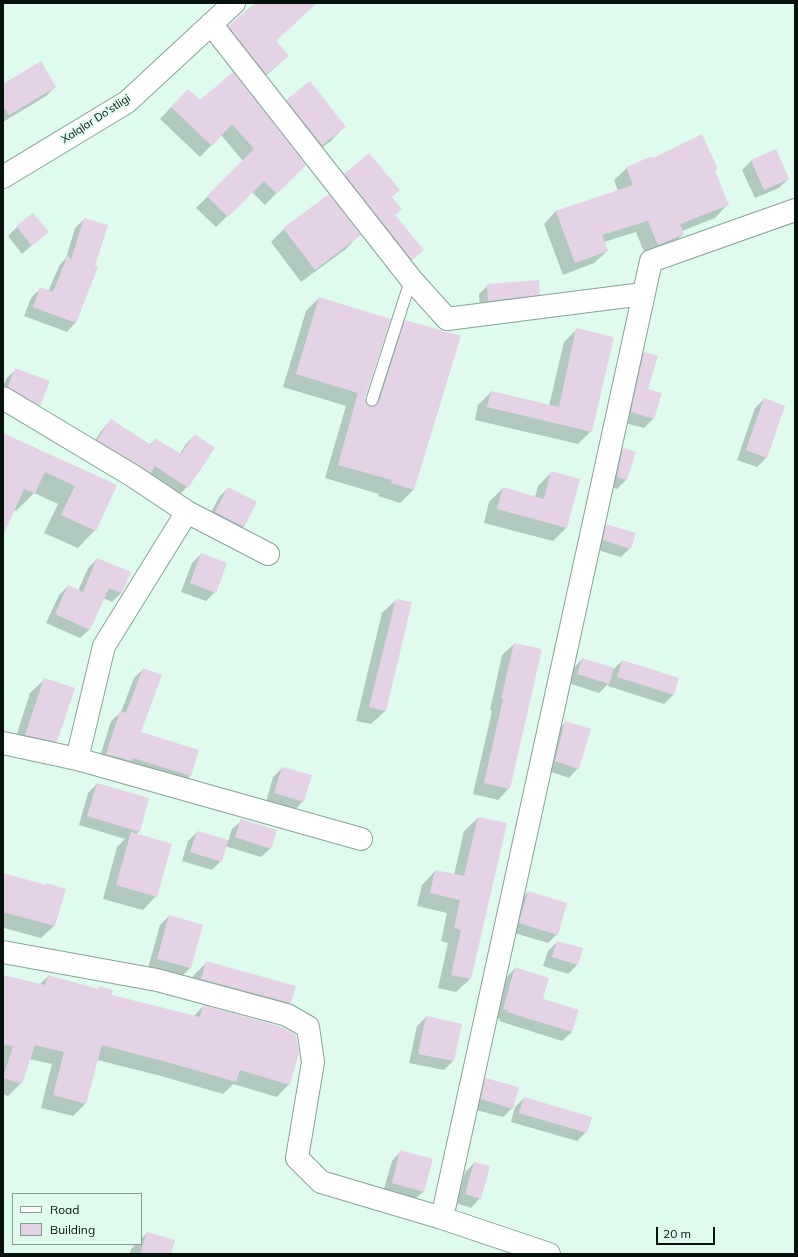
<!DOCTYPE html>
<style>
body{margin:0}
#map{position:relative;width:798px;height:1257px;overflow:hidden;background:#defbee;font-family:Mulish,sans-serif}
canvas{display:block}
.frame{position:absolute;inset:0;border:4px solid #06100c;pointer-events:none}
.legend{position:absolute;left:12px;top:1193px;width:130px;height:52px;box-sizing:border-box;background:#defbee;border:1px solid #889d94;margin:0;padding:5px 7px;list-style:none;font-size:12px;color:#06100c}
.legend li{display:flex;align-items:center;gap:8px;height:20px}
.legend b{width:20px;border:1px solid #889d94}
.scale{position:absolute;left:656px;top:1227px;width:59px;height:18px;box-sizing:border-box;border:2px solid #06100c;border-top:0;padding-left:5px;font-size:12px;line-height:14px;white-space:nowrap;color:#06100c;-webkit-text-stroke:3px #defbee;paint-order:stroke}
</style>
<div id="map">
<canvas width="798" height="1257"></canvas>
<div class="frame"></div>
<ul class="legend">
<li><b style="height:5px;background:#fff"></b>Road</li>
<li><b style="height:11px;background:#e5d2e6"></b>Building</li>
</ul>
<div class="scale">20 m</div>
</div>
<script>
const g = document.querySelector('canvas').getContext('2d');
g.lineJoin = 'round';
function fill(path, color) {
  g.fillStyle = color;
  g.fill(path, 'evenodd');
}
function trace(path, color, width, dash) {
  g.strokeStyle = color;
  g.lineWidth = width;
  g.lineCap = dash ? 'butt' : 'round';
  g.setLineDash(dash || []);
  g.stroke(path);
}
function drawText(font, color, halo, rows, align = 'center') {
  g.font = font + ' Mulish,sans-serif';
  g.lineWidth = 4;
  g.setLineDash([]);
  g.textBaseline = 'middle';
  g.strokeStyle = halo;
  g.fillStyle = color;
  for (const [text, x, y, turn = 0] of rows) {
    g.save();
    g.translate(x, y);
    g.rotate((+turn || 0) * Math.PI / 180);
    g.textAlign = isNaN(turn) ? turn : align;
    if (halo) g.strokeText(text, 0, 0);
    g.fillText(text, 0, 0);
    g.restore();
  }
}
fill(new Path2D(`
 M257,3H315L275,41L287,56L276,67L254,85L217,38L229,26Z
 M3,85L55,87L46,96L3,122Z
 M287,100L344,127L331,141L308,158L273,114Z
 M176,102H200L304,165L265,205L252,192L216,227L196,208L243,161L221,135L200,157L160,119Z
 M776,151L788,179L779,188L755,198L742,170L751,161Z
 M652,159L717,169L714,172L727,205L715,218L682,231L683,234L671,246L646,257L636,232L604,242L607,251L594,263L563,275L544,224L556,211L618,191L614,180L627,168Z
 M345,174L391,197L394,215L423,250L409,263L331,188Z
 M84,219L76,322L67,332L24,316L31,298L40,289L48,292L59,266L66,258L75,228Z
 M17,227L47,232L22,254L8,236Z
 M284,229L359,235L346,249L301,282L271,242Z
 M488,285L539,294L530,303L480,310L479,294Z
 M319,298L364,398L366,405L369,407L392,334L406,321L460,337L413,490L400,503L378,496L379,494L325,478L346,406L283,387L306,311Z
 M577,329L591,431L578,444L475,420L478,405L491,392L549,406L564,342Z
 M644,353L647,390L661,394L653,419L644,428L622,422L635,362Z
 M15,370L40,405L31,414L3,398V387L6,379Z
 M764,399L766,458L757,467L737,460L755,408Z
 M111,420L149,445L155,440L180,454L186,444L195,435L187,487L178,496L89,449L102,430Z
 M3,438L116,486L95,530L78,548L44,533L58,504L34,493L16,511L14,510L3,523Z
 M623,449L635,452L626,480L617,489L608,486L614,458Z
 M552,472L566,528L553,541L484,523L489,502L503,488L535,497L538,486Z
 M228,488L255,502L243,527L234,536L206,522L219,497Z
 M607,525L630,548L621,557L594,549L598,534Z
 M201,554L215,592L206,601L181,592L192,563Z
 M97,559L130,573L121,593L112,602L103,598L90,629L80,638L46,623L59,595L68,586L78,591L88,568Z
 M396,600L411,603L385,711L371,724L356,721L382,613Z
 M514,644L509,788L498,800L473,794L492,711L490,710L502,655Z
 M582,659L614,669L622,661L673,695L664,704L608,686L609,683L599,693L568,683L573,669Z
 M143,669L140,733L198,751L190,776L181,785L98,763L111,721L121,712L134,678Z
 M44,680L57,741L43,755L12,749L30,693Z
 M566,722L578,768L569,778L546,770L556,731Z
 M282,768L303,801L294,811L266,802L273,777Z
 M97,784L139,831L136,835L156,896L143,910L103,899L117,847L125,839L79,825L88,793Z
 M478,818L470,979L456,992L438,988L448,943L441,941L447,913L417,906L422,885L435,871L454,875L464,831Z
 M242,820L271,848L261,857L225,846L221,861L212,870L182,861L188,841L197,832L228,841L232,829Z
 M3,874L45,886L64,889L54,926L41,938L4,928L3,930Z
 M528,892L557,934L548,943L511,932L519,901Z
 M169,916L201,925L190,968L181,977L148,968L160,925Z
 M557,942L577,965L568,974L543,966L548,951Z
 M207,962L290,1003L277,1016L188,993L193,976Z
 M515,968L572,1032L562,1041L499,1021L500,1019L494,1018L506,978Z
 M3,976L39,985L48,976L97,990L99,987L111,996L193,1017L203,1006L289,1084L277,1097L233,1084L223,1094L161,1076L97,1060L85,1104L73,1116L41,1108L52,1064L29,1059L21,1083L8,1096L3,1094Z
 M426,1017L461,1024L453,1061L444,1070L409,1063L417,1026Z
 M486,1079L512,1108L503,1117L472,1109L477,1088Z
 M524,1098L586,1132L577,1141L511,1122L515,1107Z
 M401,1151L424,1191L414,1200L383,1192L392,1161Z
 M474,1163L480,1198L471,1208L456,1203L465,1172Z
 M147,1233L170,1254H130L131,1249L136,1244H141V1239Z`), '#0003');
fill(new Path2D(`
 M255,3H317L276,41L289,56L266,74L228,26Z
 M41,61L56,87L9,115L3,106V84Z
 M233,72L306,165L277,194L264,181L228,217L207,196L254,149L232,124L212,146L171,107L188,89L200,100Z
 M310,81L346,127L322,145L286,100Z
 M702,134L718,169L715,171L729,205L680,224L684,234L658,245L648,221L602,235L608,251L575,263L556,211L633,185L626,167L652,156L653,158Z
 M776,149L789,179L764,190L751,160Z
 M369,153L400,190L392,197L402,209L395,215L424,250L412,260L344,174Z
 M329,194L361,235L315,270L283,228Z
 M33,213L49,232L32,246L16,226Z
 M84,218L108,225L95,266L98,267L76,323L33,307L40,287L53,292L68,255L71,260Z
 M539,280L540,295L488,301L487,284Z
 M319,297L391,319L365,398L367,404L370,407L376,405L379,402L405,320L461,336L414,490L391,483L392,480L338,465L358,393L296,374Z
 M576,328L614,337L592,432L487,407L491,391L559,407Z
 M644,352L658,356L648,389L662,393L654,419L631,412Z
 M15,368L50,381L40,406L8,387Z
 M764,398L785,406L767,458L746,450Z
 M111,419L151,445L155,438L181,454L195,434L215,448L188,488L155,466L151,473L97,440Z
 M3,433L117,485L96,531L61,515L75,486L45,472L35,493L24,489L3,536Z
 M623,448L636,452L627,480L617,477Z
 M551,471L580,479L567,528L497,509L503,487L544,499Z
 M228,487L257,502L244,527L215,512Z
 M606,524L636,533L631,549L603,540Z
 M201,553L227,563L216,593L190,583Z
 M97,558L131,572L122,593L109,588L90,630L55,614L68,585L83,592Z
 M396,599L412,602L386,711L369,707Z
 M514,643L542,649L510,789L484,783L503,699H501Z
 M582,658L614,668L609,684L577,674Z
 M622,660L679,678L674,695L617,677Z
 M143,668L162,675L141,732L199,750L191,776L133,758L132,761L106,754L120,711L126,713Z
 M44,678L75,688L57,742L25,735Z
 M565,721L591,729L579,769L555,761Z
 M282,767L312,775L304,802L274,793Z
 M97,783L149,798L140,832L87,816Z
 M478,817L507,823L471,979L451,975L461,930L454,928L460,900L430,893L435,870L464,876Z
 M241,819L277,830L271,849L235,837Z
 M197,831L228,840L222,862L190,852Z
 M131,832L172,844L157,897L116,885Z
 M3,873L46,885L47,883L66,889L55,926L3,912Z
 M528,891L567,903L558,935L519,923Z
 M169,915L203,925L191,968L157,959Z
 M557,941L583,948L578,965L552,957Z
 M206,961L296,986L291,1003L201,979Z
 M515,967L549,978L543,999L579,1010L572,1032L507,1012L508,1010L503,1009Z
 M3,975L45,985L48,975L98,989L99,986L113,990L112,995L200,1017L203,1005L282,1027L296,1035L299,1053L290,1085L240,1070L236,1082L174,1064L102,1045L86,1104L53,1095L64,1052L35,1045L22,1084L3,1078L13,1046L3,1045Z
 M426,1016L462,1024L454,1061L418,1054Z
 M485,1078L519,1087L513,1109L481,1099Z
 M524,1097L592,1117L587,1133L519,1113Z
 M400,1150L433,1159L424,1192L392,1183Z
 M474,1162L490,1166L481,1199L465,1194Z
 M147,1232L175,1240L171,1254H140Z`), '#e5d2e6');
const service = new Path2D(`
 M372,400L411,279`);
const minor = new Path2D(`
 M211,24L411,279L447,319L643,294
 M3,177L127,102L234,3
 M3,398L133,476L187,512L268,554
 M3,743L77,759L361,839
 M77,759L104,646L187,512
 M3,952L157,980L287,1015L308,1027L313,1062L297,1158L321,1182L442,1218L549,1254
 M442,1218L651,261L795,210`);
trace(service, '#88a397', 13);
trace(minor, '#88a397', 24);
trace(service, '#fff', 11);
trace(minor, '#fff', 22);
drawText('11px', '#06100c', '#defbee', [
 ["Xalqlar Do'stligi",96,119,-33]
]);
</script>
